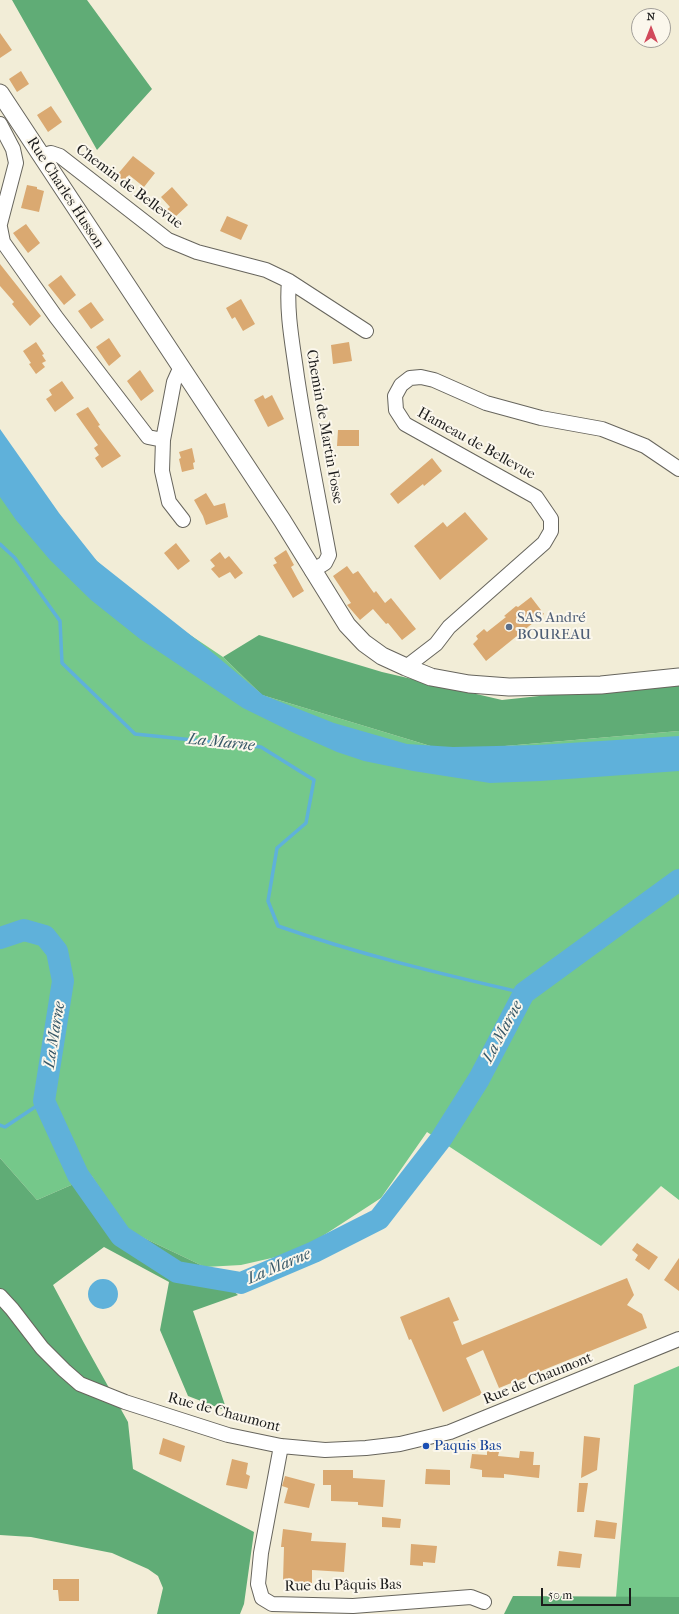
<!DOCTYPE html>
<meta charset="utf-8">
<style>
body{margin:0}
#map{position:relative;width:679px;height:1614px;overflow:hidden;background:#f2edd7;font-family:"IM FELL French Canon",serif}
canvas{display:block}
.north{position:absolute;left:631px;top:8px;width:40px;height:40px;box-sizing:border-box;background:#fbf7ec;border:1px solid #a29f99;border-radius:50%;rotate:0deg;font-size:11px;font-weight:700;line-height:16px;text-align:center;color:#1c1c1c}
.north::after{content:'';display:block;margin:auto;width:14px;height:18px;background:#d1495b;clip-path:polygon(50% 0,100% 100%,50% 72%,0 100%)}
.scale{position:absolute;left:541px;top:1588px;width:90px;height:18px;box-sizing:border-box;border:2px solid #1c1c1c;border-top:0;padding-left:5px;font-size:12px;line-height:14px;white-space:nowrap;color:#1c1c1c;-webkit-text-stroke:3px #fbf7ec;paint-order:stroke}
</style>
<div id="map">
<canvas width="679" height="1614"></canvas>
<div class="north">N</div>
<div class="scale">50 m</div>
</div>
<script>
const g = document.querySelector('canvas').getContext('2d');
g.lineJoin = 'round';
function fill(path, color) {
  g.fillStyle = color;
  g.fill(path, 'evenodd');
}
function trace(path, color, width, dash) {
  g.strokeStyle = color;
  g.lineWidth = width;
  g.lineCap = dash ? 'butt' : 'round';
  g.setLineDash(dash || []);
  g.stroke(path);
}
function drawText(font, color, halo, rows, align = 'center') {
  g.font = font + ' "IM FELL French Canon",serif';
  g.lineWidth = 4;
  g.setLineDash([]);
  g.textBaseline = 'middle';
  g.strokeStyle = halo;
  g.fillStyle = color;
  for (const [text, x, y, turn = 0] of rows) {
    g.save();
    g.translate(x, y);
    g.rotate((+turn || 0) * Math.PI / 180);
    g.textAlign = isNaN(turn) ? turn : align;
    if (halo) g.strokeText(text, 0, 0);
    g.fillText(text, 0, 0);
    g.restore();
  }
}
fill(new Path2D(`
 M0,451L55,522L141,602L223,657L262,695L447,751L679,731V1200L661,1186L601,1246L427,1132L381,1198L298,1252L241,1265L205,1267L127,1230L92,1176L37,1200L0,1158Z
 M679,1366V1597H616L634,1385Z`), '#75c88a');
fill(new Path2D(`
 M12,0H87L152,89L97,150Z
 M259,635L382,672L502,700L679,681V731L447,751L262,695L223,657Z
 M0,1158L37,1200L92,1176L127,1230L205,1267L238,1295L193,1311L227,1411L188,1396L160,1330L169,1282L104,1247L53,1285L84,1343L128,1422L133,1469L254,1532L244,1604L240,1614H157L163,1588L158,1576L148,1569L112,1553L31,1537L0,1535Z
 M513,1596L679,1597V1614H504Z`), '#60ac76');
fill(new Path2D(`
 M0,429L59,513L97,561L207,648L263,695L334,723L407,744L453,747L538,745L679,736V771L540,781L490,783L413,771L364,761L337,752L294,733L243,708L140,639L91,600L50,560L16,520L0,497Z
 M88 1294a15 15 0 1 1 30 0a15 15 0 1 1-30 0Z`), '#5fb1da');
trace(new Path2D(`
 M0,544L15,558L60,621L62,663L135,734L261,747L314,780L306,823L277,848L268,901L278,926C358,954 441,974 524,993
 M0,1125L5,1127L44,1101`), '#5fb1da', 3.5);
trace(new Path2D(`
 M0,938L24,930L45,936L57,951L63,981L44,1101L78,1175L121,1236L177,1272L241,1283L314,1252L379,1219L441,1139L479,1079L524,993L679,880`), '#5fb1da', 22);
fill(new Path2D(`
 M0,33L12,50L0,58Z
 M21,71L29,84L17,92L9,79Z
 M51,106L62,122L48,132L37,115Z
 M133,156L155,173L144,187L129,175L124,181L117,175Z
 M27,185L37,187V189L44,191L39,212L21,208Z
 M172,187L188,205L174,218L166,210L170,207L161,197Z
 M227,216L248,225L241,240L220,231Z
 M26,224L40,243L28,253L13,233Z
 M0,264L41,316L30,326L12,304L14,302L0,286Z
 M61,275L76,295L64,305L48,285Z
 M241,299L255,324L243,331L235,317L232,319L226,308Z
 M91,302L104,320L91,329L78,311Z
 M109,338L121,356L109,366L96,347Z
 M36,342L44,354L42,355L46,361L42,363L45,367L36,374L29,364L31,363L23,351Z
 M349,342L352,361L333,364L331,345Z
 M140,370L154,391L141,401L127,381Z
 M62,381L74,398L55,412L46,399L52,395L49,390Z
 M263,395L265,399L272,395L284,419L268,427L254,400Z
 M88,407L100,425L98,426L121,456L102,468L95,458L99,455L94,448L98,445L76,414Z
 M338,430H359V446H337Z
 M192,448L195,462L193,463L194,469L182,472L179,459L181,458L179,452Z
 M432,458L442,471L424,486L423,484L398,504L390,494Z
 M206,493L214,506L225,503L228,517L206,525L203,516L194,500Z
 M465,512L488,539L440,580L414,546L443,522L447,527Z
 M176,543L190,561L178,570L164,553Z
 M286,550L294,565L291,567L304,591L293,598L273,565L277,563L274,558Z
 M220,552L225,559L229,556L243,573L235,579L230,572L219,578L211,569L215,566L210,560Z
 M347,566L353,574L358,571L374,593L376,591L385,603L391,598L416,629L402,640L388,623L386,624L373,609L360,620L347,605L351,603L333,576Z
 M531,597L544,614L486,661L473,644L478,639L476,636L484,629L487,632L506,617L504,616L516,606L518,607Z
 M637,1243L658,1257L649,1270L635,1260L638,1255L632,1250Z
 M679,1258V1291L664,1280Z
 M627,1278L634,1295L627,1305L642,1314L647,1328L499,1388L483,1350L466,1358L482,1394L443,1412L411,1339L409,1340L400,1317L449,1297L459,1320L453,1322L462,1345Z
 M584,1436L600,1438L597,1470L581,1478Z
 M163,1438L185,1446L181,1462L159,1454Z
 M487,1451L499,1452L498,1456L519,1458L520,1451L534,1452L533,1465H540L539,1478L504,1474V1478L482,1477V1470L470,1468L472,1454L487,1455Z
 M232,1459L248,1463L246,1474L250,1476L247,1489L226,1485Z
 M426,1469L450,1470V1485L425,1484Z
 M323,1470H353V1478L385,1480L383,1507L358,1505V1502L331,1501V1485H323Z
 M285,1476L315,1484L309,1508L284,1503L288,1488L282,1486Z
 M579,1483H588L584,1512H577Z
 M382,1517L401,1519L400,1528L382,1527Z
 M596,1520L617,1523L615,1539L594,1537Z
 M283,1529L312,1533L311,1541L346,1543L344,1572L312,1570V1583L283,1581L284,1547H281Z
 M411,1544L437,1546L435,1563L423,1562V1566L410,1565Z
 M559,1551L582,1554L580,1568L557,1566Z
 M53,1579H79V1601H59L58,1590H53Z`), '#daa971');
const minor = new Path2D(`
 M0,124L13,149L16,163L0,224
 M41,156L51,153L60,156L168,240L197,252L266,270L289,281L366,331
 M0,227L3,242L56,317L148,437L163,440L162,471L169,502L183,520
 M289,281C286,313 293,346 297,377C306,437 318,496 329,555L325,563L312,571
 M163,440L174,382L178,373L183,369
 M406,667L436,644L449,627L544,543L551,531V519L536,497L405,424L396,410L395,396L401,385L410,378L421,377L434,380L486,403L541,418L602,429L645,446L679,469
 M0,1296L12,1309L42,1348L64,1370L80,1384L125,1402L228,1435L281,1446L325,1450L366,1448L400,1444L450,1432L679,1339
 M281,1446L261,1553L258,1584L262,1598L272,1604L353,1606L471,1597L484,1602`);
const tertiary = new Path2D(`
 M0,93L282,520L347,625L364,643L382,656L406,667L431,677L469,684L509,687L601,685L679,677`);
trace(minor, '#67655d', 16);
trace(tertiary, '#67655d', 19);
trace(minor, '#fff', 14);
trace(tertiary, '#fff', 17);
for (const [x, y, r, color] of [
 [509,627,4,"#5c6f8a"],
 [426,1446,4,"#1a4fb4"]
]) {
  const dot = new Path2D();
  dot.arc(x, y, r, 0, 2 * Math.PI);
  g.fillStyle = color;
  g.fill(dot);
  trace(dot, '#fbf7ec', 1.5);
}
drawText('15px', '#1c1c1c', '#fbf7ec', [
 ["Chemin de Bellevue",129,187,37],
 ["Rue Charles Husson",65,193,57],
 ["Chemin de Martin Fosse",324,427,80],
 ["Hameau de Bellevue",476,444,29],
 ["Rue de Chaumont",538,1379,-22],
 ["Rue de Chaumont",224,1413,15],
 ["Rue du Pâquis Bas",343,1586,-1]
]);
drawText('15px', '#4e5e75', '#fbf7ec', [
 ["SAS André",517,618],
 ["BOUREAU",517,635]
], 'left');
drawText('15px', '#164399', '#fbf7ec', [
 ["Paquis Bas",434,1446]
], 'left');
drawText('italic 16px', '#375868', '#fbf7ec', [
 ["La Marne",221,743,6],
 ["La Marne",503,1032,-62],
 ["La Marne",55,1035,-81],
 ["La Marne",279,1267,-23]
]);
</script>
